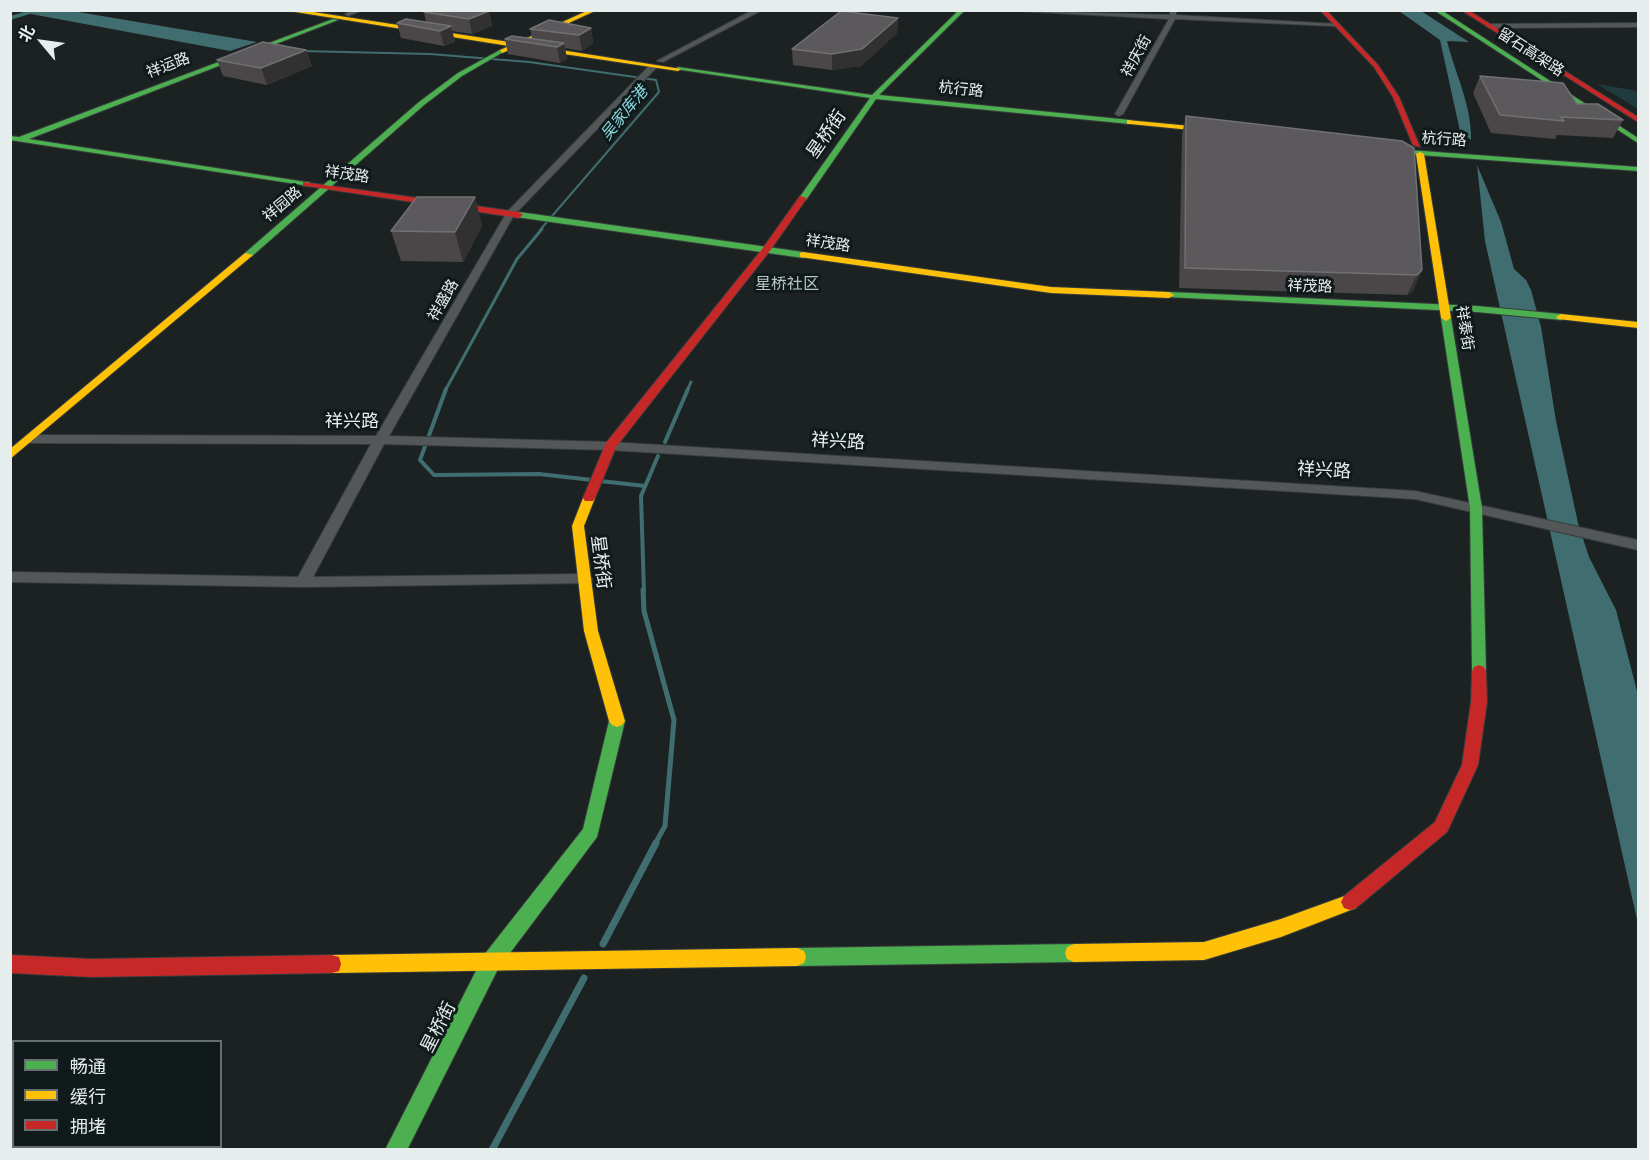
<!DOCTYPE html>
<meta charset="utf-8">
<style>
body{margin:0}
#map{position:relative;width:1649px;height:1160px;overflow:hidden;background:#1c2222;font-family:Ubuntu,"Noto Sans SC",sans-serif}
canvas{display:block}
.frame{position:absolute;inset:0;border:12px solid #e6eded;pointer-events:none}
.legend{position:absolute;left:12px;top:1040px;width:210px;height:108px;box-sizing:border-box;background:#111a1b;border:2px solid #666e6f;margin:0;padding:8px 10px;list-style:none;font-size:18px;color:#e6eded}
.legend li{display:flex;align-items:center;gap:12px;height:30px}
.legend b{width:30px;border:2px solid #666e6f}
.north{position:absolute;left:12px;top:12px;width:60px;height:60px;-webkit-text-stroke:4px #111a1b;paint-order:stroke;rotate:299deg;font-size:16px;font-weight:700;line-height:24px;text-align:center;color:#e6eded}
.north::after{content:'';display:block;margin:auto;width:21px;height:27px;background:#e6eded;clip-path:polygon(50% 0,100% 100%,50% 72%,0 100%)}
</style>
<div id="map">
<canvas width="1649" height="1160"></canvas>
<div class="frame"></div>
<ul class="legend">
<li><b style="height:8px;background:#4caf50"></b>畅通</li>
<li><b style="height:8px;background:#ffc107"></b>缓行</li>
<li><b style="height:8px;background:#c62828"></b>拥堵</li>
</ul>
<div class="north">北</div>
</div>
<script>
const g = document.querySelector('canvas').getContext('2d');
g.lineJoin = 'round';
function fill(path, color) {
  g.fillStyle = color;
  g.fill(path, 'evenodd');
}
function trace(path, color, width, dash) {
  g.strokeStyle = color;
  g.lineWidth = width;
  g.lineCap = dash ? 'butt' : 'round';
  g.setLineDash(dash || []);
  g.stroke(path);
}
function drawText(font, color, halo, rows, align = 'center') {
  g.font = font + ' Ubuntu,"Noto Sans SC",sans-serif';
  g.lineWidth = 6;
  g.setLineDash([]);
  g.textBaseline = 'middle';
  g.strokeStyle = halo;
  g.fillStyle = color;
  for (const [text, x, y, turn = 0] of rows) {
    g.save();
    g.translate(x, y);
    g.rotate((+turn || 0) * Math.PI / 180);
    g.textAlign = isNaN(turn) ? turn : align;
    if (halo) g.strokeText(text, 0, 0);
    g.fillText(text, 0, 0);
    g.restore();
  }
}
fill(new Path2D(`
 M1597,84L1638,91V109Z`), '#1f3b3d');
fill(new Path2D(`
 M15,11H72L257,42L230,51Z
 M1399,11H1421L1469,42L1447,41C1455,73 1472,106 1471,140L1460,131L1440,40Z
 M1477,165L1501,222L1514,269L1526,280L1531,290L1541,327L1556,421L1578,523L1589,557L1616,610L1638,695V924L1485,241Z`), '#406e70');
trace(new Path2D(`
 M301,51L430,54L529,62L656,80L659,92L540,230`), '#406e70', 2);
trace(new Path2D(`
 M445,391L517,259L542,229
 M687,391L691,382`), '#406e70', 3);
trace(new Path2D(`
 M446,389L420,460L434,475L539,474L592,480
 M665,442L688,389
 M600,481L645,486
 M644,592L641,496L658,456`), '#406e70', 4);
trace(new Path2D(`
 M643,590L644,611L674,720L665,826L655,844`), '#406e70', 5);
trace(new Path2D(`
 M603,944L656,843
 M492,1150L584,978`), '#406e70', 7);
fill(new Path2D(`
 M32,10L40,11L10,20V16Z`), '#406e70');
const street = new Path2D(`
 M10,10H16L10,13Z
 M352,10H363L348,16L345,14Z
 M753,10H762L663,62L657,61Z
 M998,10L1170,15V10H1176V15L1337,24L1334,26L1175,19L1123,114L1119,116L1115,114L1169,19Z
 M1638,23V27L1489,28L1486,26L1489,24Z
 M650,65L657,67L514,215L389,436L610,442L1415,491L1638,540V550L1415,499L610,450L384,444L313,577L585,574L592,579L590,583L303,587L10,582V572L298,577L371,444L30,443L24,439L30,435L376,436L507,212Z`);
const fast = new Path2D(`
 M959,10H965L879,95L1130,120L1134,122L1130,124L876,99L806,200H803L799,198L870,98L675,69L678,67L872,95Z
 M1434,10H1441L1638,138V143Z
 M333,19L338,20L29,139L306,182H309V186L10,140V136L19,137Z
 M500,50L505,51L462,76L424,105L251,257H245V253L419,102L458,73Z
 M1409,150L1638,167V171L1406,154L1405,152Z
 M519,212L803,252L808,255L803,258L516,217L515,215Z
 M1169,292L1477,306L1561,314L1566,317L1561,320L1477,312L1166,297L1164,295Z
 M1446,315L1451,318L1482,508L1486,671L1484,675H1474L1472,671L1470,508L1441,318Z
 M617,715L622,717L625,721L597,837L498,969L407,1150H385L484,955L583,829L609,721L612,717Z
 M1074,944L1081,947L1083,953L1081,959L1074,962L797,966L790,963L788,957L790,951L797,948Z`);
const slow = new Path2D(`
 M283,10H300L516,43L589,10H597L523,44L681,69L678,71L517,47L502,53L500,50L509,46Z
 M1127,120L1211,128L1215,130L1211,132L1130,124H1127Z
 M1420,152L1424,154L1451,318L1446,321L1441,318L1416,154Z
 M803,252L1051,287L1169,292L1174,295L1169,298L1051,293L800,257V253Z
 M245,253L253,255L10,459V449Z
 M1561,314L1638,322V328L1558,319L1556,317Z
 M589,494L595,498L584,526L598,631L625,721L622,725L617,727L612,725L609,721L584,631L572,526L583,498Z
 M1350,894L1356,896L1359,902L1356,908L1281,937L1204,960L1074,962L1067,959L1065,953L1067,947L1074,944L1204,942L1281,919Z
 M797,948L804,951L806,957L804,963L797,966L332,973L325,971L323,964L325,957L332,955Z`);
const jam = new Path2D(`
 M1320,10H1326L1378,65L1399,97L1420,147L1413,145L1393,97L1374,67Z
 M1461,10H1468L1638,117V122Z
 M303,182L519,212L523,215L519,218L306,186H303Z
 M800,196L807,198L769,252L616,447L595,498L593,501H585L583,498L606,443L763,248Z
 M1479,665L1484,667L1486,671L1487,702L1478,765L1447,832L1356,908L1350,910L1344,908L1341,902L1344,896L1435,822L1462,765L1471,702L1472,671L1474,667Z
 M10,955L91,959L332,955L339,957L341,964L339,971L332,973L91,977L10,973Z`);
trace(street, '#373c3c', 2);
trace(fast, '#373c3c', 2);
trace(slow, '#373c3c', 2);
trace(jam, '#373c3c', 2);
fill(street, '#545757');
fill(fast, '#4caf50');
fill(slow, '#ffc107');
fill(jam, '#c62828');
fill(new Path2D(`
 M489,11L492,26L472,34L452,31L455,42L444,46L401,38L397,23L426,22L424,12Z
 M898,18L897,33L861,66L832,70L793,65L792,49Z
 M591,28L593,43L582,51L565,48L567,59L560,63L508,54L505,39L532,38L530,29Z
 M306,50L312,66L267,85L223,76L217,60Z
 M1480,76L1577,104L1623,120L1613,138L1557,135L1555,139L1491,133L1473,93Z
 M1186,116L1422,270L1413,291L1407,295L1179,288L1182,134Z
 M475,197L482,226L463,262L401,261L391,231Z`), '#4b4749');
fill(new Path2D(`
 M489,11L492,26L472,34L469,19Z
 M898,18L897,33L861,66L832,70V54Z
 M451,26L455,42L444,46L440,31Z
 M591,28L593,43L582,51L579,35Z
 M564,43L567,59L560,63L557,47Z
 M306,50L312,66L267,85L261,68Z
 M475,197L482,226L463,262L455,232Z
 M1422,270L1413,291L1407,295L1417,275Z`), '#313132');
const building = new Path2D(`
 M428,10H486L489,11L469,19L424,12Z
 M841,11L898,18L862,49L832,54L792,49Z
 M406,19L451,26L440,31L397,23Z
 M549,20L591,28L579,35L530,29Z
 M512,36L564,43L557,47L505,39Z
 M263,42L306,50L261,68L217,60Z
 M1480,76L1563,83L1577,104H1598L1623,120L1561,117L1564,121L1500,115Z
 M1186,116L1402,141L1414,148L1422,270L1417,275L1185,268Z
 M417,197H475L455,232L391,231Z`);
fill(building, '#5b595b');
trace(building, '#717072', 1.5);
drawText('15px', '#e6eded', '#111a1b', [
 ["留石高架路",1531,52,33],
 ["祥庆街",1136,56,-61],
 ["祥运路",168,65,-21],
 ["杭行路",961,89,6],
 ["杭行路",1444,139,4],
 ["祥茂路",347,174,8],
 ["祥园路",282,204,-40],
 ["祥茂路",828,243,8],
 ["祥茂路",1310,286,2],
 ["祥盛路",443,300,-60],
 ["祥泰街",1465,328,81]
]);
drawText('italic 16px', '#87dbe1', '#111a1b', [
 ["吴家库港",624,113,-51]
]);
drawText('16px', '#b8c4c5', '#111a1b', [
 ["星桥社区",787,284]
]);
drawText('18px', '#e6eded', '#111a1b', [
 ["星桥街",826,134,-55],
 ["祥兴路",352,421],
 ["祥兴路",838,441,3],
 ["祥兴路",1324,470,3],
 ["星桥街",601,562,83],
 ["星桥街",438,1027,-63]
]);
</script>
